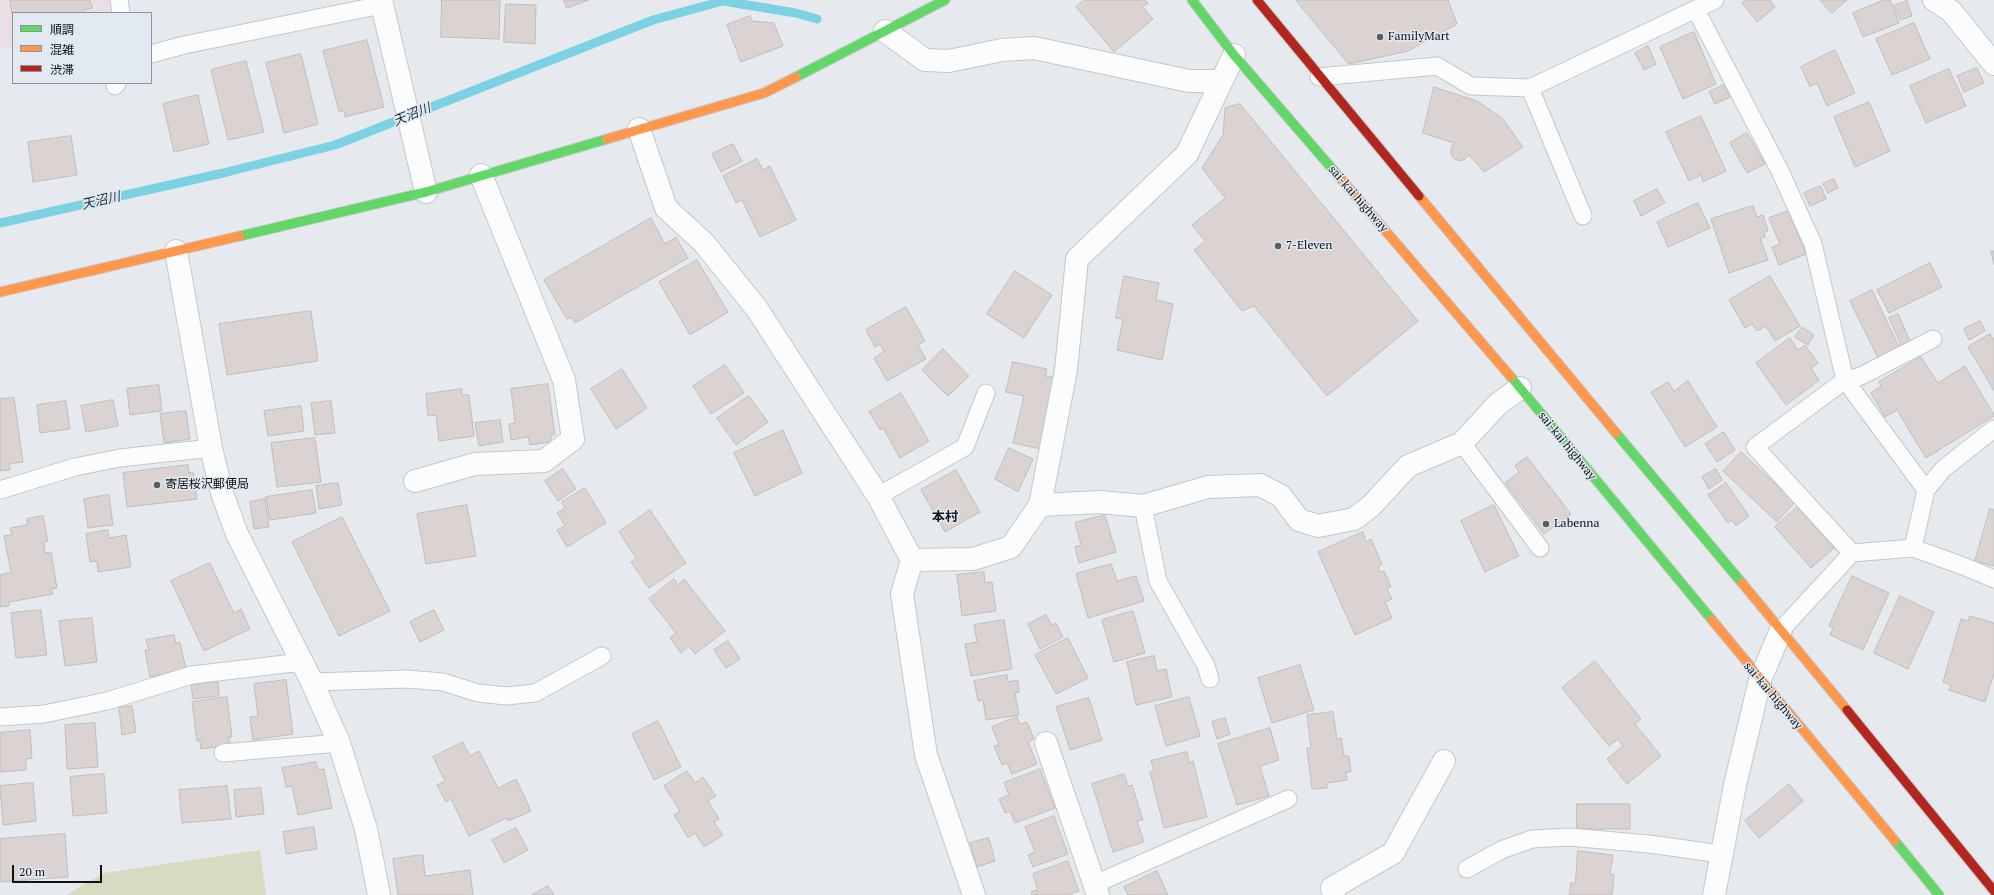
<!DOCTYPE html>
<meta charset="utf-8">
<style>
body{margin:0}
#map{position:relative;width:1994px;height:895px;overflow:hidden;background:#e6eaee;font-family:"PT Serif","Noto Sans JP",serif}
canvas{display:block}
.legend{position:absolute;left:12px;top:12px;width:140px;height:72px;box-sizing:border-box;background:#e2e9f2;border:1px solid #8e939a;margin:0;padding:5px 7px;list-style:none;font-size:12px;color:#101215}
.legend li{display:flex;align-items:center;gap:8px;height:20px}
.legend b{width:20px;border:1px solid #8e939a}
.scale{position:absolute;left:12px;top:865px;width:90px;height:18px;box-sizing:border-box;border:2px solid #101215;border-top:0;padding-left:5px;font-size:12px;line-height:14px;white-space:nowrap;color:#101215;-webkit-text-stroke:3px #e2e9f2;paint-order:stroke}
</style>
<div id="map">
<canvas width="1994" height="895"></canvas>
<ul class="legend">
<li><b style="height:5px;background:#63d668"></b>順調</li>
<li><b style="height:5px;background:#ff974d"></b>混雑</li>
<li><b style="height:5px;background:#b3261e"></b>渋滞</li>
</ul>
<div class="scale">20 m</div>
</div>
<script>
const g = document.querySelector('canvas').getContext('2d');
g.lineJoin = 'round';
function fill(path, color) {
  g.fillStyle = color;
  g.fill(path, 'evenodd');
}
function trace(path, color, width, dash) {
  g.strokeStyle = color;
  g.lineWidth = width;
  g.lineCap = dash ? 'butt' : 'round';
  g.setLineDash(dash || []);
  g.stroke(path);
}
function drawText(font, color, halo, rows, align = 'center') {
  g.font = font + ' "PT Serif","Noto Sans JP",serif';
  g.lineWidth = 3;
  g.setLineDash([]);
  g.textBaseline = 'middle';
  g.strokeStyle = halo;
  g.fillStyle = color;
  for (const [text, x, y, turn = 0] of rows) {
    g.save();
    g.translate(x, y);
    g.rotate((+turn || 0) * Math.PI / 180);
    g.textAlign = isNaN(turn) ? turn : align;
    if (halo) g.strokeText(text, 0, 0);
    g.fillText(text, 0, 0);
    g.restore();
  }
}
fill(new Path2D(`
 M0,0H111L113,13H13V46L0,49Z`), '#ebdfe7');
fill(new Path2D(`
 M260,850L266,895H66L104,873Z`), '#d7dbc1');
trace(new Path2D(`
 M0,223L223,173L335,145L653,20L723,1L796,13L817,19`), '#7cd2e2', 9);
const building = new Path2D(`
 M10,0H90L92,8L83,10L84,13H13V17Z
 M442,0H500L499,39L441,37Z
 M564,0H589L567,8Z
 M1084,0H1145L1148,3L1143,7L1153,19L1114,52L1076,7Z
 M1296,0H1448L1457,24L1408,51L1349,64Z
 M1746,0H1770L1775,7L1757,22L1742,3Z
 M1820,0H1847L1832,13Z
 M1884,0H1890L1899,23L1863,37L1853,13Z
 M1907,1L1912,16L1900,20L1894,6Z
 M506,4L536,5L535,44L504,42Z
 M750,16L752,21L774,23L783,46L741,62L727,25Z
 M1914,23L1930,59L1892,75L1876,39Z
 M1694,32L1716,84L1683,99L1660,47Z
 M367,40L384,107L345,117L344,110L339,112L323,51Z
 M1648,46L1656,64L1644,70L1635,53Z
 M1835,50L1855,93L1827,106L1817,83L1810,87L1801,67Z
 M301,54L318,124L284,133L266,63Z
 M246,61L264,132L228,140L211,70Z
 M1977,68L1984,83L1964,92L1957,76Z
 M1949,69L1966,106L1926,123L1910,86Z
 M1724,85L1730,97L1715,104L1709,92Z
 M1434,87L1477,101L1502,118L1523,147L1484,172L1469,155L1465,159L1460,161L1454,159L1451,154V148L1454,143L1423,133Z
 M198,95L209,144L174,152L163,104Z
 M1869,102L1890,151L1855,167L1834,117Z
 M1240,104L1418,321L1327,396L1254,306L1242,311L1194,250L1205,241L1192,225L1225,198L1202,168L1223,135L1225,108Z
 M1701,116L1726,171L1703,182L1701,175L1689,181L1666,132Z
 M1747,133L1765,164L1747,173L1730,143Z
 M71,136L77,175L33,182L28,142Z
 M733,144L742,161L721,172L712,154Z
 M757,159L763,170L770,166L796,220L760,237L742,200L736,203L723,176Z
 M1834,179L1838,188L1828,193L1823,184Z
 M1821,186L1826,199L1810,206L1804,193Z
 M1657,189L1665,203L1641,216L1634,201Z
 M1698,203L1710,228L1668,247L1657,222Z
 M1753,206L1757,217L1763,215L1768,231L1764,232L1765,237L1760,238L1768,260L1729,273L1711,219Z
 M1788,211L1806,254L1779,265L1772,247L1780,244L1769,218Z
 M651,218L665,244L676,237L688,258L575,323L571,317L567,319L544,280Z
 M1991,251H1994V264Z
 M697,260L728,312L690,335L659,282Z
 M1930,263L1942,287L1889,313L1877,290Z
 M1015,271L1052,295L1024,338L987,314Z
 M1124,276L1159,283L1156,300L1173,304L1162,360L1117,350L1123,319L1116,318Z
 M1770,276L1800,326L1775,341L1766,326L1757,331L1752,324L1745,328L1729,300Z
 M1872,290L1899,347L1878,358L1850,301Z
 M906,307L925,341L918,345L926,359L887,381L874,358L884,352L880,344L875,347L866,330Z
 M311,311L318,361L227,375L219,324Z
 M1898,314L1910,341L1901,345L1889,318Z
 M1980,321L1985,331L1969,340L1964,329Z
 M1802,327L1814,335L1808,345L1795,337Z
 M1990,334L1994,340V391L1968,347Z
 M1790,338L1798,350L1805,345L1818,363L1811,368L1819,380L1786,405L1756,363Z
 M943,349L969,376L948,396L922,370Z
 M1921,357L1938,383L1965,366L1994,415V416L1926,458L1897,410L1885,417L1871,393L1881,386L1879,382Z
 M1013,362L1047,369L1045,376L1058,378L1041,449L1013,443L1024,396L1006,392Z
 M725,365L744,393L711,414L693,386Z
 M622,369L647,408L616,429L591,389Z
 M1688,381L1717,427L1685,447L1651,392L1668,382L1674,391Z
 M548,384L555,435H551V442L530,445L528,437L511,440L509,424L515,423L511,389Z
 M159,385L162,411L130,415L127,389Z
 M462,389V395H469L474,436L439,441L436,415L428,416L426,394Z
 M901,393L929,441L900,458L883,428L880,430L869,412Z
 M749,396L768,422L736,445L717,418Z
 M14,398L23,462L9,464L10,470L0,471V399Z
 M113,400L118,426L86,432L81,406Z
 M66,401L70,429L40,433L37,405Z
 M331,401L335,433L315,435L311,403Z
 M301,406L304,431L268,436L264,411Z
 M186,411L190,439L164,443L160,414Z
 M500,420L503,442L479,446L475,423Z
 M783,430L802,473L755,496L734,453Z
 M1724,432L1735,450L1717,462L1705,444Z
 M315,438L321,482L277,487L271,443Z
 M1009,448L1033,459L1018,492L995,479Z
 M1741,452L1795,502L1777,522L1723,471Z
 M1527,457L1571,514L1544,534L1505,483L1519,472L1515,466Z
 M188,465L189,473L193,472L197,499L127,507L123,473Z
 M563,469L576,489L558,501L545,481Z
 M1716,469L1722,480L1709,489L1702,477Z
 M956,470L980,512L945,532L921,490Z
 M338,483L342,505L319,509L316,486Z
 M1726,483L1749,516L1736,526L1732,520L1728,523L1708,495Z
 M585,488L606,523L567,547L557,530L565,526L557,513L565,508L562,502Z
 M312,490L316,513L270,520L266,497Z
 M109,495L113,525L88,528L84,499Z
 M265,499L269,527L254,529L250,502Z
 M467,505L476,556L426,564L417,514Z
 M1494,505L1519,556L1485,572L1461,521Z
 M1797,507L1834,548L1811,568L1775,527Z
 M1990,509L1994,510V566L1975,561Z
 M650,510L686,563L649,588L631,562L636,558L619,532Z
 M1105,515L1116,552L1079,563L1075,547L1081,545L1075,523Z
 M43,516L48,541L44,542L45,553L51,552L57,588L51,589L53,594L9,602V606L0,607V575L11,572L4,536L12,535L10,528L27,525V519Z
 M342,517L390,611L339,636L292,542Z
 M108,530L109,538L126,535L131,567L98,572L97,561L90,562L86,534Z
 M1363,532L1366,542L1371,539L1382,564L1378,567L1380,572L1384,571L1391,587L1387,589L1392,599L1385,602L1392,618L1355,635L1318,552Z
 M210,563L234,613L241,609L250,629L204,651L171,581Z
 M1111,564L1117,581L1136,576L1144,601L1088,618L1076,574Z
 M984,572L985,583L992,582L996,611L962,616L957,575Z
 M1852,576L1889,593L1863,650L1830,635L1833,628L1829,626Z
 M674,579L678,585L684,579L725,631L695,654L689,646L681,653L670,638L676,633L649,599Z
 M1900,596L1934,612L1908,669L1874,653Z
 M41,610L47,655L16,658L11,613Z
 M434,610L444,630L420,642L410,622Z
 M1133,611L1145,653L1114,662L1102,620Z
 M1046,615L1052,625L1056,623L1063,637L1040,649L1028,624Z
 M1970,616L1994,623V673L1985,702L1949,690L1951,685L1943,682L1961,619L1968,621Z
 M92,618L97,662L65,666L59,621Z
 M1004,620L1012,669L971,676L965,644L977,642L974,625Z
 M174,635L176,643L180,642L186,669L150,677L145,650H149L146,640Z
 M1068,638L1088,678L1056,694L1035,655Z
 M728,641L740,659L726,668L714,650Z
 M1154,656L1157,671L1166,669L1172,697L1136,705L1127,662Z
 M1595,661L1641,719L1635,724L1661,756L1627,784L1607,759L1623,746L1618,739L1609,746L1562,688Z
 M1300,665L1314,710L1272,723L1258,678Z
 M1007,675L1008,682L1018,680L1019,692L1015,693L1019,715L986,720L983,700L978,701L974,681Z
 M286,680L293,734L253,740L250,717L258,716L254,684Z
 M218,682L219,696L193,699L191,685Z
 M227,697L232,737H229L230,745L201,749L200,741H197L192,702Z
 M1189,697L1200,736L1166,746L1155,706Z
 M1089,698L1102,740L1070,750L1056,707Z
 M132,706L136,732L122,735L119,708Z
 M1333,712L1337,739L1341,738L1344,756H1349L1351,772H1346L1347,780L1327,783V788L1312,789L1307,748H1311L1307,715Z
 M1017,717L1020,724L1027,722L1034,739L1028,742L1037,764L1012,774L1007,763L1002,765L994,746L999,745L992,727Z
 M1225,718L1230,734L1217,739L1212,722Z
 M658,721L681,767L654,780L632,734Z
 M95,723L98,767L67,769L65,725Z
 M1270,728L1279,760L1260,766L1269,796L1237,805L1218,744Z
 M30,730L32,758L26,759V770L0,772V733Z
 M463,742L470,756L479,751L498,788L516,779L531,811L508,821L507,818L469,836L451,799L446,802L437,785L445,781L433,757Z
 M1187,752L1189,763L1193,761L1207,817L1164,828L1150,772L1154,771L1151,761Z
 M316,762L318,770L324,769L332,808L298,815L292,786L286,787L282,768Z
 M1040,769L1055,808L1015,823L1010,811L1005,813L999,799L1009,795L1004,783Z
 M687,771L695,783L703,777L716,796L708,801L719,819L714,822L723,835L704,847L695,833L688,838L674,815L680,811L664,786Z
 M104,774L107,813L73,816L70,777Z
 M1124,774L1128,786L1132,785L1143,820L1137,821L1144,842L1113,852L1092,784Z
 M33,783L36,821L3,825L0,786Z
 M1789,784L1803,801L1759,838L1745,821Z
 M227,786L231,819L182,823L179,790Z
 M261,788L264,814L236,817L234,790Z
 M1577,804H1630V829H1577Z
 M1054,816L1068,854L1033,867L1028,855L1035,852L1025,827Z
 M314,827L317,849L286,854L283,832Z
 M516,828L528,850L504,863L492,840Z
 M65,834L68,877L0,882V839Z
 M989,838L995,861L977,867L970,843Z
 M1578,851L1613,855L1610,874L1614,875L1612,895H1569L1571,883H1575Z
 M423,855L425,876L470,870L473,895H398L393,859Z
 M1068,861L1079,891L1072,893V895H1032L1031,892L1038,890L1033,874Z
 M1157,871L1168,895H1128L1124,887Z
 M548,886L554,895H532Z`);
fill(building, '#dbd3d1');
trace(building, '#bebebf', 1);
const lane = new Path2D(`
 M119,0L121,13
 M1696,10L1780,171L1813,244L1845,380L1926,490
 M151,54L184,45L382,5
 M1319,77L1437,66L1471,86L1530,88L1715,0
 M115,86L117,83
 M1530,88L1583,216
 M1462,443L1540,548
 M0,490L75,467L120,458L211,448
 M878,496L965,447L986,393
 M1143,506L1158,581L1206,666L1210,679
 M1913,548L1926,490L1943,469L1994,429
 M1852,553L1913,548L1963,566L1994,579
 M1781,630L1852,553L1755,447L1845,380L1861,376L1933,339
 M312,682L407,679L443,682L478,693L506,696L535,693L602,656
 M0,717L44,714L107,701L192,675L302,662
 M223,753L339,743
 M1467,869L1501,850L1532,839L1569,837L1649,844L1721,854
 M1095,884L1288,799`);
const street = new Path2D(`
 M381,0L426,192
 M1934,0L1951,11L1994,64
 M885,31L925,60L949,61L1002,50L1034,48L1189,81H1221
 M639,129L666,208L704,243L757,309L878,496L912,560
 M176,251L211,448L222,493L237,534L312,682L339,743L366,829L379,895
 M415,481L475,464L544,461L573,439L564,380L481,175
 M1040,505L1100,502L1143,506L1208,487L1260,485L1281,496L1299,520L1318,526L1354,519L1371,506L1408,466L1462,443L1498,404L1520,388
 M1046,743L1098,895
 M974,895L926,755L902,594L912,560L973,559L1011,547L1040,505L1066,370L1077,259L1187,154L1234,55
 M1334,895L1332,888L1393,853L1444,761
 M1714,895L1735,785L1760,680L1781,630`);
const fast = new Path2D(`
 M1192,0L1234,55L1341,179
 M796,77L945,0
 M240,236L426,192L607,139
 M1511,377L1712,620
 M1616,433L1742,583
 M1895,841L1939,895`);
const slow = new Path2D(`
 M607,139L764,93L796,77
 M1341,179L1511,377
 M1419,196L1616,433
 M0,292L240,236
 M1742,583L1847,710
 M1712,620L1895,841`);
const jam = new Path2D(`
 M1257,0L1419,196
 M1847,710L1994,891`);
trace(lane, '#c4c7cb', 19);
trace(street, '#c4c7cb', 24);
trace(fast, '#c4c7cb', 11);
trace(slow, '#c4c7cb', 11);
trace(jam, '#c4c7cb', 11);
trace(lane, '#fbfcfc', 17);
trace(street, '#fbfcfc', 22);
trace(fast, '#63d668', 9);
trace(slow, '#ff974d', 9);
trace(jam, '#b3261e', 9);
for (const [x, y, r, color] of [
 [1380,37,4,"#5b5e61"],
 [1278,246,4,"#5b5e61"],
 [157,485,4,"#5b5e61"],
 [1546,524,4,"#5b5e61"]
]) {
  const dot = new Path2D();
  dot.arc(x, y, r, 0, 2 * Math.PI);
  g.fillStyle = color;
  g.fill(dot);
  trace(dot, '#e2e9f2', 1.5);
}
drawText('12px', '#101215', '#e2e9f2', [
 ["FamilyMart",1388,37],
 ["7-Eleven",1286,246],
 ["寄居桜沢郵便局",165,485],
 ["Labenna",1554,524]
], 'left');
drawText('12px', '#101215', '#e2e9f2', [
 ["sai-kai highway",1358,199,49],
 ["sai-kai highway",1567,446,51],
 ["sai-kai highway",1773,696,50]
]);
drawText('italic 13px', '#192e32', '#e2e9f2', [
 ["天沼川",412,115,-22],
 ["天沼川",101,201,-13]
]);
drawText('bold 13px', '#101215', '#e2e9f2', [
 ["本村",945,517]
]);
</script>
